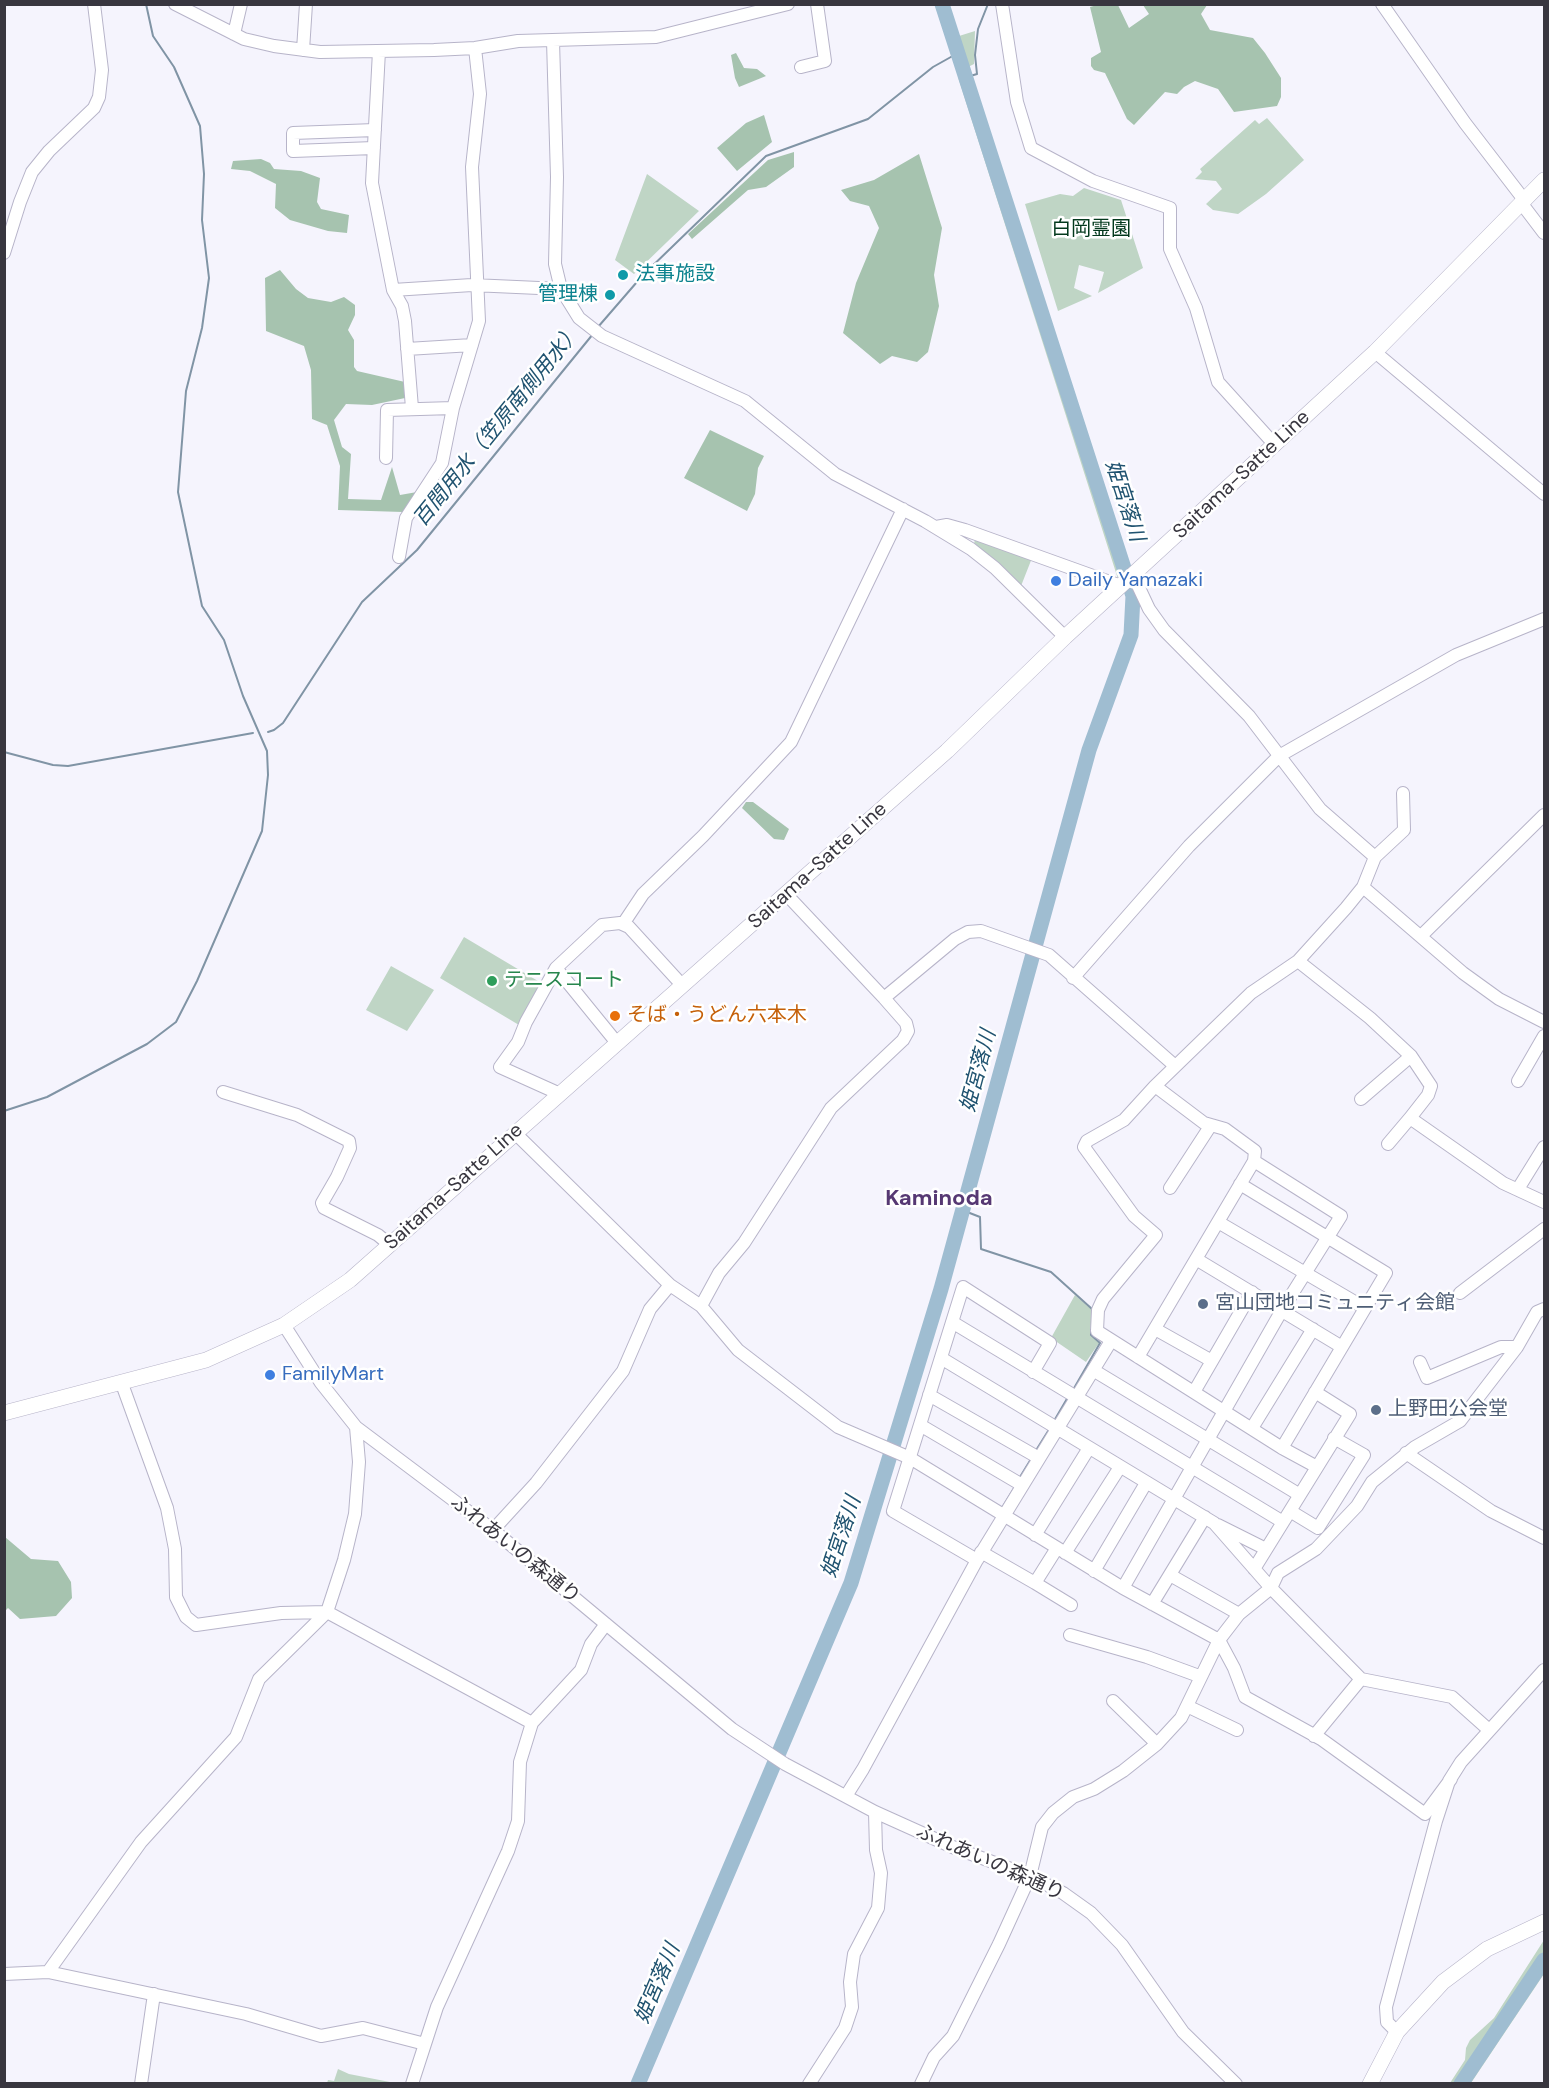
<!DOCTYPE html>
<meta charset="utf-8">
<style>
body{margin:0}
#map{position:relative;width:1549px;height:2088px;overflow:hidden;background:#f5f4fd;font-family:"DM Sans",sans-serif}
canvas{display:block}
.frame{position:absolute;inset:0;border:6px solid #38363f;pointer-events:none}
</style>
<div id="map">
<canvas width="1549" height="2088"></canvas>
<div class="frame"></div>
</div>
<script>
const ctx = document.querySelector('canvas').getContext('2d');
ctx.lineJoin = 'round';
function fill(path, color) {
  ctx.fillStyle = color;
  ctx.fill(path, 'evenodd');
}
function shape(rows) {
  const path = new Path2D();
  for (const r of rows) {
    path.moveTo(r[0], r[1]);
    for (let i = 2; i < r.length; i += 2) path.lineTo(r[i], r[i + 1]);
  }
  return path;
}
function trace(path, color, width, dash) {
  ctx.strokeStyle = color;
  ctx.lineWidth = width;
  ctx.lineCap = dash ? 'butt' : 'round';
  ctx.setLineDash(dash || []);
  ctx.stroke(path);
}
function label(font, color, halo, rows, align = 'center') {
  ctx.font = font + ' "DM Sans","Noto Sans JP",sans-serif';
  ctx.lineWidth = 5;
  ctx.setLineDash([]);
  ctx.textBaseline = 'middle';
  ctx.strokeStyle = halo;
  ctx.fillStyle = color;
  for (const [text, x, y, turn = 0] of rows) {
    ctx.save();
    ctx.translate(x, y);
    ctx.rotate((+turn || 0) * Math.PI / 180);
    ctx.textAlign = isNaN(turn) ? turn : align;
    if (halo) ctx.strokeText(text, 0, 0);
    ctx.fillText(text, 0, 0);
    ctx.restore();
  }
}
fill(shape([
 [935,5,939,5,956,59,956,69],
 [944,5,949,5,959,36,975,31,974,64,968,67,961,57],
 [958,77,965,83,1122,575,1118,579],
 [1267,118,1304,160,1266,194,1238,214,1213,210,1206,204,1222,189,1216,181,1195,179,1202,172,1200,169,1255,120,1259,124],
 [647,174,699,211,634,274,615,260],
 [1084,188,1121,200,1143,268,1098,293,1104,272,1079,265,1074,288,1092,296,1058,311,1025,204,1060,194,1073,196],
 [975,539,1032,558,1021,586,998,562,974,544],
 [464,937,543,984,519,1025,440,978],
 [391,966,434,990,407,1031,366,1010],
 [1075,1295,1092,1310,1090,1335,1099,1343,1086,1362,1051,1338],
 [1544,1940,1544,1952,1528,1978,1454,2083,1450,2083,1465,2060,1466,2048,1470,2040,1494,2018],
 [1544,1968,1544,1974,1471,2083,1465,2083],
 [338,2069,349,2074,395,2083,327,2083,328,2080,334,2081]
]), '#bfd5c5');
fill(shape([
 [1101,4,1118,5,1129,28,1149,14,1143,5,1207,5,1201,14,1210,30,1253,38,1265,53,1281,78,1281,97,1277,106,1234,112,1218,89,1195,81,1184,87,1177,94,1165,92,1134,125,1127,119,1105,73,1094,70,1091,66,1091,58,1101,52,1090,7],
 [736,53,744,68,757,69,766,76,739,87,735,78,731,55],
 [764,115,772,142,737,171,717,148,746,123],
 [794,152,794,167,766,187,748,190,692,239,688,234,768,160],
 [919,154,942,228,934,275,939,306,928,352,917,362,892,356,880,364,843,333,856,283,879,228,869,206,850,201,841,190,874,180],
 [261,159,270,163,274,169,301,171,320,178,317,202,321,209,349,215,347,233,328,231,290,220,275,208,276,184,250,171,231,169,233,161],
 [280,270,296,289,308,298,331,302,344,297,355,305,355,315,348,330,354,340,354,367,357,371,405,382,405,398,372,405,346,404,334,420,342,447,351,454,348,499,381,500,392,467,400,495,417,492,403,512,338,510,340,466,327,425,312,419,311,370,304,346,266,331,265,278],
 [710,430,764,456,758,468,755,494,747,511,684,478],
 [746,802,753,802,789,829,784,840,774,839,742,808],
 [5,1537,31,1559,58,1561,71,1582,72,1598,56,1616,20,1619,8,1608,5,1611]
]), '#a6c3af');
trace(shape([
 [967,77,977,74,975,55,978,29,988,4],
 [598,327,643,275,766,156,868,119,933,67,958,53],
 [268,732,274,730,283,723,362,602,417,550,593,334],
 [4,752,53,765,68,766,253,733],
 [4,1111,47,1097,147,1044,176,1022,197,981,262,831,268,775,267,751,243,696,224,640,202,606,178,492,186,391,202,328,209,278,202,220,204,174,200,126,174,67,153,36,146,4],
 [962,1210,980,1217,981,1249,1051,1272,1092,1309],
 [1073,1390,1100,1343,1091,1335,1091,1330],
 [1054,1421,1068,1397],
 [1035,1452,1050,1428],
 [1020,1477,1031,1459],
 [1002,1508,1016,1485]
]), '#8094a5', 2);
trace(shape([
 [638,2084,851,1583,941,1289,1089,750,1131,635,1133,596,942,4],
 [1461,2084,1544,1960]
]), '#9fbdd1', 15);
const minor = shape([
 [175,4,244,39,274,46,320,52,434,50,475,48,518,41,656,37,788,4],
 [1002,4,1017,102,1031,148,1093,181,1170,208,1170,249,1196,308,1218,382,1275,445],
 [1382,4,1465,123,1525,201],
 [234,34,241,4],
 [553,41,557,177,555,264,561,289,579,318,602,336,745,401,835,474,925,521,971,549,995,568,1065,637],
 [303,50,306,4],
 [379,51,372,183,393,290,472,285,561,289],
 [801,67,825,61,817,4],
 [374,148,293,151,293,133,375,130],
 [1522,204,1544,233],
 [4,253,20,202,32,172,49,151,94,108,99,97,102,70,94,4],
 [393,290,402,306,405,321,412,408],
 [407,349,472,345],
 [1375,352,1544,494],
 [386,458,387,410,453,408],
 [936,527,947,525,965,530,1121,586],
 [399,557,406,518,442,463,453,408,479,321,472,167,480,94,475,48],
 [1133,575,1149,609,1164,630,1249,716,1320,809,1375,857],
 [1363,887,1463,973,1499,999,1544,1022],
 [623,924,643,894,703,836,791,742,903,509],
 [1421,936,1544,815],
 [1298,961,1370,1018,1411,1056,1431,1086,1428,1095,1410,1118,1503,1183,1544,1202],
 [556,968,617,1043],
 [1073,978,1189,846,1279,756,1456,655,1544,619],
 [884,998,955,939,968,932,981,931,1049,955,1174,1065],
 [1518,1081,1544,1036],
 [1155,1086,1124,1120,1087,1141,1084,1147,1134,1216,1156,1235,1103,1299,1098,1310,1097,1331,1282,1448,1317,1467],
 [223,1092,297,1115,349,1141,350,1148,337,1177,322,1203,324,1208,378,1235,390,1245],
 [560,1094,500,1067,518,1042,526,1022,556,968,602,925,620,923,629,927,682,985],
 [1361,1099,1411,1056],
 [515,1133,670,1285,701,1306,738,1350,838,1427,910,1458,1123,1588,1219,1640,1234,1668,1245,1697,1321,1739,1425,1814,1451,1779],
 [1388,1144,1410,1118],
 [1240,1184,1386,1273,1282,1448],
 [1170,1188,1211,1125],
 [1518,1189,1544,1147],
 [1218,1222,1365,1308],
 [1196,1259,1342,1347],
 [1460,1293,1544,1229],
 [701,1306,719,1273,744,1243,831,1108,903,1040,908,1031,906,1023,884,998,786,894],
 [952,1322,1283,1522],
 [284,1325,321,1383,356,1427,493,1530,732,1729,785,1764,875,1812,955,1848,1030,1876,1063,1893,1091,1913,1122,1945,1183,2032,1236,2084],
 [1155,1329,1212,1361],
 [1138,1357,1254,1161,1255,1151,1225,1129,1204,1123,1155,1086,1251,993,1298,961,1346,908,1363,887,1375,857,1404,830,1403,793],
 [941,1358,1214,1523,1271,1588,1361,1679,1452,1697,1489,1730],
 [1420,1362,1427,1378,1501,1347,1517,1347],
 [1093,1370,1300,1495],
 [122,1384,167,1508,175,1549,176,1597,186,1617,196,1625,281,1613,327,1612,532,1723],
 [1194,1392,1252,1292],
 [929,1395,1039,1458],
 [920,1425,1022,1485],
 [1252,1428,1313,1329],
 [1406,1453,1491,1511,1544,1538],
 [1290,1511,1318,1528,1364,1455,1334,1438],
 [1218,1525,1266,1549],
 [493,1530,536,1483,623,1371,650,1309,670,1285],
 [1035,1535,1089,1448],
 [981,1552,1035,1583,1057,1548],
 [1065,1553,1120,1467],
 [977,1560,893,1511,963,1287,1050,1343,1033,1372],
 [1254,1569,1350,1414,1315,1392],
 [1094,1571,1146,1483],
 [1170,1575,1239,1614],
 [1035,1583,1071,1605],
 [1123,1588,1282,1310,1341,1216,1254,1161],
 [1152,1604,1205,1517],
 [1070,1635,1147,1657,1199,1676],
 [1113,1701,1157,1744],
 [1187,1706,1237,1730],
 [1314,1736,1361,1679],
 [846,1796,863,1769,977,1560,1111,1341],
 [48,1972,141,1842,236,1737,259,1679,327,1612,344,1560,355,1514,359,1462,356,1427],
 [4,1974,48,1972,246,2014,321,2036,363,2028,425,2044],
 [1397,2032,1387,2022,1386,2007,1436,1821,1449,1781,1461,1762,1544,1670],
 [141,2084,154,1994],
 [412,2084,437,2007,508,1851,518,1821,520,1762,532,1723,581,1670,591,1644,606,1624],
 [809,2084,845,2028,852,2007,850,1982,854,1954,878,1908,881,1873,876,1850,875,1812],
 [921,2084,934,2057,953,2036,999,1944,1030,1876,1042,1827,1053,1813,1073,1797,1094,1789,1123,1771,1157,1744,1181,1718,1219,1640,1239,1614,1271,1588,1278,1573,1316,1549,1357,1506,1372,1482,1415,1447,1460,1421,1517,1347,1537,1312,1544,1309]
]);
const major = shape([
 [4,1413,206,1360,284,1325,350,1280,947,751,1065,637,1375,352,1544,180],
 [1370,2084,1397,2032,1443,1982,1487,1949,1544,1922]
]);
trace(minor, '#b7b4c9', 14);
trace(major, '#b7b4c9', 16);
trace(minor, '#fff', 12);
trace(major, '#fff', 15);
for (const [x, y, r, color] of [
 [623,275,6,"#0f9aa8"],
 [610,295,6,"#0f9aa8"],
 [1056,581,6,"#3f7fe0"],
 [492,981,6,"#2e9e5b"],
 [615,1016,6,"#e8710a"],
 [1203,1304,6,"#5c6f8a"],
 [270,1375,6,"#3f7fe0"],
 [1376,1410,6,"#5c6f8a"]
]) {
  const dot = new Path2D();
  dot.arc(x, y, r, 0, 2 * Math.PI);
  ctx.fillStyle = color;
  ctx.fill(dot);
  trace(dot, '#fff', 2);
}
label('20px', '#03391d', '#fff', [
 ["白岡霊園",1091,230]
]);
label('20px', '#0d838f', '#fff', [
 ["法事施設",635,275],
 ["管理棟",598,295,"right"]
], 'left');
label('20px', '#38363f', '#fff', [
 ["Saitama-Satte Line",1242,475,-43],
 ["Saitama-Satte Line",818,866,-42],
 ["Saitama-Satte Line",454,1187,-42],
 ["ふれあいの森通り",515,1550,39],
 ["ふれあいの森通り",990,1863,24]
]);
label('20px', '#366cbe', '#fff', [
 ["Daily Yamazaki",1068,581],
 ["FamilyMart",282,1375]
], 'left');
label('20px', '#27864d', '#fff', [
 ["テニスコート",504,981]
], 'left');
label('20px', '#c56008', '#fff', [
 ["そば・うどん六本木",627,1016]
], 'left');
label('20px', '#4e5e75', '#fff', [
 ["宮山団地コミュニティ会館",1215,1304],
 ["上野田公会堂",1388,1410]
], 'left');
label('italic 21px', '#205370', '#fff', [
 ["百間用水（笠原南側用水）",498,426,-51],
 ["姫宮落川",1124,501,72],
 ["姫宮落川",979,1071,-75],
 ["姫宮落川",842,1537,-72],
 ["姫宮落川",658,1984,-67]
]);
label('bold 22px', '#563873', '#fff', [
 ["Kaminoda",939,1199]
]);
</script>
